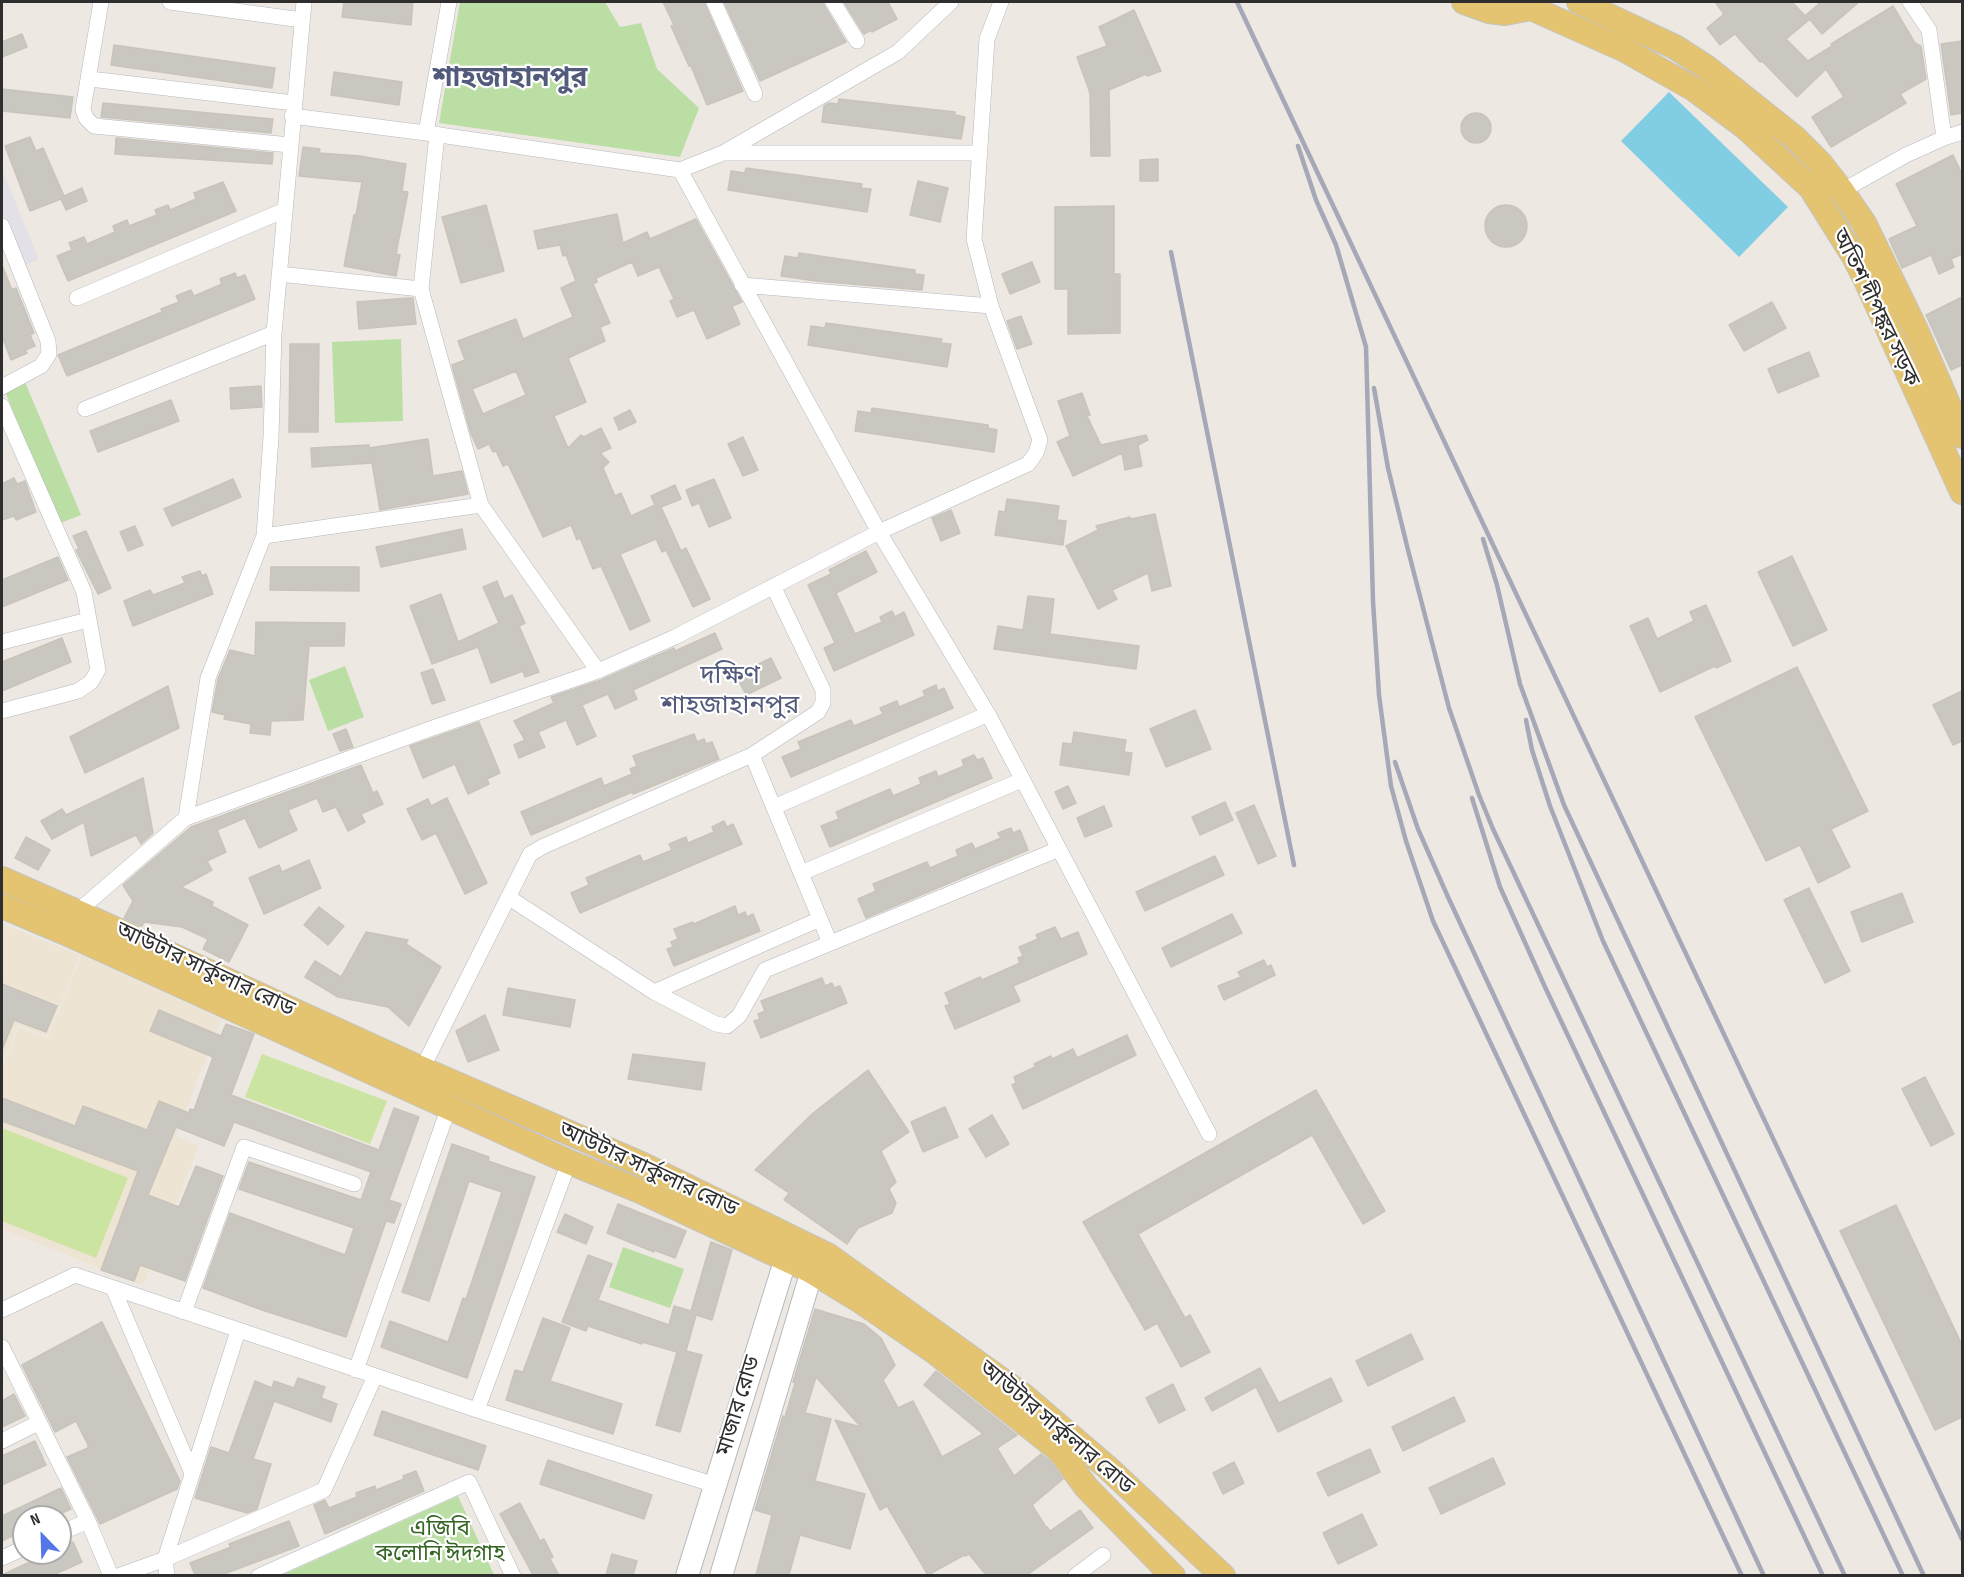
<!DOCTYPE html>
<meta charset="utf-8">
<style>
body{margin:0}
#map{position:relative;width:1964px;height:1577px;overflow:hidden;background:#ede8e2;font-family:"Sofia Sans Condensed",sans-serif}
canvas{display:block}
.frame{position:absolute;inset:0;border:3px solid #2e2e2e;pointer-events:none}
.north{position:absolute;left:12px;top:1505px;width:60px;height:60px;box-sizing:border-box;background:#fff;border:2px solid #ababab;border-radius:50%;rotate:337deg;font-size:16px;font-weight:700;line-height:24px;text-align:center;color:#2e2e2e}
.north::after{content:'';display:block;margin:auto;width:21px;height:27px;background:#5477e8;clip-path:polygon(50% 0,100% 100%,50% 72%,0 100%)}
</style>
<div id="map">
<canvas width="1964" height="1577"></canvas>
<div class="frame"></div>
<div class="north">N</div>
</div>
<script>
const ctx = document.querySelector('canvas').getContext('2d');
ctx.lineJoin = 'round';
function fill(path, color) {
  ctx.fillStyle = color;
  ctx.fill(path, 'evenodd');
}
function shape(rows) {
  const path = new Path2D();
  for (const r of rows) {
    if (r.length === 3) {
      path.moveTo(r[0] + r[2], r[1]);
      path.arc(r[0], r[1], r[2], 0, 2 * Math.PI);
      continue;
    }
    path.moveTo(r[0], r[1]);
    for (let i = 2; i < r.length; i += 2) path.lineTo(r[i], r[i + 1]);
  }
  return path;
}
function trace(path, color, width, dash) {
  ctx.strokeStyle = color;
  ctx.lineWidth = width;
  ctx.lineCap = dash ? 'butt' : 'round';
  ctx.setLineDash(dash || []);
  ctx.stroke(path);
}
function label(font, color, halo, rows, align = 'center') {
  ctx.font = font + ' "Sofia Sans Condensed","Noto Sans Bengali",sans-serif';
  ctx.lineWidth = 4.5;
  ctx.setLineDash([]);
  ctx.textBaseline = 'middle';
  ctx.strokeStyle = halo;
  ctx.fillStyle = color;
  for (const [text, x, y, turn = 0] of rows) {
    ctx.save();
    ctx.translate(x, y);
    ctx.rotate((+turn || 0) * Math.PI / 180);
    ctx.textAlign = isNaN(turn) ? turn : align;
    if (halo) ctx.strokeText(text, 0, 0);
    ctx.fillText(text, 0, 0);
    ctx.restore();
  }
}
fill(shape([
 [2,170,39,259,23,266,2,214]
]), '#e3e1e7');
fill(shape([
 [2,924,80,955,47,1036,18,1025,2,1064],
 [82,955,221,1019,176,1136,199,1146,143,1285,2,1229,2,1069,19,1027,48,1038]
]), '#ede4d4');
fill(shape([
 [460,2,605,2,620,27,641,23,657,69,699,108,680,157,439,123],
 [401,339,403,421,335,423,332,342],
 [25,382,81,515,58,524,5,391],
 [345,666,364,717,328,731,309,680],
 [623,1247,684,1269,670,1308,609,1287],
 [458,1496,494,1575,282,1575]
]), '#bbdea5');
fill(shape([
 [262,1054,387,1101,370,1144,245,1097],
 [2,1128,128,1178,96,1258,2,1221]
]), '#cbe4a2');
fill(shape([
 [1669,92,1788,207,1739,257,1621,141]
]), '#81cee4');
const building = shape([
 [344,2,413,2,411,25,342,17,344,2],
 [663,2,704,2,743,91,707,105,691,66,689,66,671,26,674,25,663,2],
 [724,2,823,2,825,7,846,42,760,81,724,2],
 [844,2,888,2,897,19,872,32,871,30,864,34,844,2],
 [1715,2,1792,2,1809,20,1786,39,1808,61,1832,46,1831,44,1893,6,1915,43,1921,46,1926,79,1900,94,1906,103,1831,147,1812,117,1844,97,1826,69,1797,97,1762,61,1760,62,1735,34,1720,45,1707,28,1724,14,1715,2],
 [1821,2,1859,2,1822,34,1806,15,1821,2],
 [1134,10,1161,71,1147,76,1146,74,1109,90,1110,156,1091,156,1090,93,1077,57,1107,46,1099,27,1134,10],
 [22,34,27,47,2,57,2,42,22,34],
 [1962,41,1962,113,1951,115,1941,44,1962,41],
 [114,45,275,68,272,88,111,65,114,45],
 [334,72,402,82,399,105,331,95,334,72],
 [2,89,73,97,70,118,2,111,2,89],
 [839,99,955,112,955,115,965,117,961,139,822,122,824,106,829,103,838,104,839,99],
 [103,103,273,119,271,133,101,117,103,103],
 [1476,128,15],
 [30,137,36,151,43,148,64,196,82,188,87,201,66,210,61,199,30,211,5,146,30,137],
 [116,138,273,153,272,164,115,154,116,138],
 [303,147,320,149,319,153,360,156,406,164,402,191,408,192,396,254,400,255,396,276,344,266,354,215,356,215,362,182,299,176,303,147],
 [1953,155,1962,174,1962,254,1951,259,1954,267,1939,274,1931,255,1902,268,1889,239,1917,226,1896,184,1953,155],
 [1158,159,1158,181,1140,181,1140,160,1158,159],
 [746,168,862,184,861,188,871,189,867,212,728,190,731,171,745,173,746,168],
 [918,181,948,188,940,222,910,215,918,181],
 [223,182,236,211,68,281,57,256,72,250,69,243,84,237,87,244,115,232,113,226,127,220,129,226,157,215,155,210,168,205,170,210,196,199,194,193,223,182],
 [1506,226,21],
 [486,205,504,271,461,283,442,217,486,205],
 [1114,206,1114,274,1120,274,1120,333,1068,334,1068,289,1055,289,1055,207,1114,206],
 [617,214,623,243,647,232,650,239,696,219,742,302,732,306,740,324,707,339,694,310,677,317,670,301,674,299,659,267,638,276,632,262,596,278,597,282,593,284,610,323,600,327,605,341,568,358,586,402,554,416,568,448,581,435,584,437,601,428,611,448,600,453,609,462,603,468,615,496,621,493,631,516,655,505,651,496,675,485,681,499,661,507,681,551,686,548,710,599,693,607,666,550,662,552,656,539,620,554,650,621,630,630,601,566,593,569,580,538,577,540,571,525,543,537,508,464,503,466,496,451,493,452,489,444,478,449,471,434,452,365,465,360,458,341,516,319,523,339,573,317,561,288,576,281,566,255,563,256,560,245,538,249,534,231,617,214],
 [516,371,526,395,483,414,472,389,516,371],
 [799,253,915,270,915,274,924,275,922,290,816,281,781,276,785,256,798,258,799,253],
 [1032,262,1040,282,1010,294,1002,274,1032,262],
 [2,265,12,290,16,288,34,333,30,335,35,346,25,350,27,353,11,360,2,336,2,265],
 [235,273,237,278,245,275,255,299,67,376,58,355,162,312,161,309,179,302,176,296,191,290,194,296,222,284,220,279,235,273],
 [1962,297,1962,365,1951,370,1926,315,1962,297],
 [409,298,413,298,416,324,359,329,357,302,409,298],
 [1772,302,1786,328,1744,351,1729,325,1772,302],
 [1021,316,1032,344,1017,349,1007,321,1021,316],
 [826,323,942,339,941,343,951,344,947,367,808,345,811,326,825,328,826,323],
 [290,344,319,344,318,432,289,432,290,344],
 [1809,352,1819,376,1778,393,1768,369,1809,352],
 [261,386,262,407,231,409,230,388,261,386],
 [1082,393,1090,415,1087,416,1101,445,1146,435,1148,440,1138,445,1142,466,1125,470,1122,453,1073,476,1057,442,1070,436,1058,401,1082,393],
 [171,400,179,421,98,452,90,431,171,400],
 [872,408,988,425,988,428,997,430,994,452,855,431,858,411,871,413,872,408],
 [630,410,636,422,619,430,614,418,630,410],
 [743,437,758,470,743,476,728,444,743,437],
 [428,439,433,476,462,471,468,494,380,510,372,463,312,467,311,448,369,445,369,448,428,439],
 [14,478,17,484,25,481,36,512,16,520,14,516,2,520,2,484,14,478],
 [233,479,241,497,172,526,164,509,233,479],
 [714,479,731,518,709,527,699,503,692,506,686,490,714,479],
 [1007,499,1059,506,1057,520,1066,521,1063,545,995,535,999,511,1005,512,1007,499],
 [951,510,960,533,941,541,932,518,951,510],
 [1155,514,1171,586,1152,591,1148,573,1112,590,1117,599,1098,609,1066,546,1098,530,1096,526,1130,517,1131,519,1155,514],
 [135,526,143,545,128,551,120,532,135,526],
 [462,529,466,549,381,567,376,547,462,529],
 [86,531,111,588,98,594,76,550,79,549,73,536,86,531],
 [866,551,877,572,836,593,855,634,882,622,880,617,892,611,895,617,904,612,914,635,834,671,824,648,835,643,808,585,831,574,829,570,866,551],
 [1792,556,1827,630,1793,646,1758,572,1792,556],
 [58,557,68,580,2,607,2,580,58,557],
 [271,567,359,567,359,591,270,590,271,567],
 [200,571,202,576,206,574,213,594,133,626,124,601,150,590,153,595,185,583,182,577,200,571],
 [497,581,504,599,512,595,525,623,519,626,539,672,525,677,523,671,491,683,478,647,432,664,410,606,441,594,458,642,499,623,483,587,497,581],
 [1028,596,1054,599,1050,634,1139,646,1136,669,994,649,998,626,1023,630,1028,596],
 [1706,605,1731,661,1716,668,1715,666,1660,692,1630,626,1648,618,1657,639,1694,621,1690,612,1706,605],
 [256,622,345,623,344,646,309,646,303,720,271,721,270,735,250,733,251,724,224,719,225,715,212,712,218,679,230,650,255,656,256,622],
 [715,633,722,649,633,690,637,699,615,709,608,694,582,705,596,736,577,745,566,720,538,732,545,747,519,758,514,745,525,740,514,721,554,703,551,697,601,680,674,648,675,651,715,633],
 [62,638,71,662,2,691,2,662,62,638],
 [771,658,781,678,746,695,736,675,771,658],
 [1797,667,1868,811,1831,829,1850,867,1818,883,1800,845,1766,861,1695,717,1797,667],
 [433,669,445,700,432,704,421,673,433,669],
 [936,685,938,691,944,688,953,708,791,777,782,757,801,749,798,742,851,720,854,726,883,714,880,708,897,701,899,707,925,696,923,691,936,685],
 [168,686,179,728,85,773,70,737,168,686],
 [1962,691,1962,741,1953,745,1933,705,1962,691],
 [1195,710,1211,749,1166,767,1150,729,1195,710],
 [479,722,500,773,487,779,489,784,468,794,455,764,423,778,410,746,479,722],
 [346,729,353,747,340,751,333,734,346,729],
 [1074,732,1126,740,1124,752,1132,753,1129,775,1060,765,1063,743,1072,744,1074,732],
 [694,734,697,742,704,739,706,744,712,742,719,759,633,794,632,792,531,835,521,812,601,778,604,786,632,774,630,769,637,766,633,756,694,734],
 [974,755,977,760,983,758,992,778,830,847,821,826,839,819,836,812,890,789,893,796,921,784,919,778,936,771,938,777,964,766,962,760,974,755],
 [361,765,373,793,377,791,383,804,361,814,365,822,348,831,336,807,323,812,317,798,288,810,297,830,259,848,245,818,217,830,226,852,207,861,212,870,181,887,213,902,212,906,248,925,229,962,203,949,208,939,182,927,144,922,142,926,124,918,133,901,123,885,191,827,361,765],
 [143,778,153,833,141,844,136,835,91,856,84,822,52,839,41,821,62,809,66,815,143,778],
 [1068,786,1076,803,1063,809,1055,792,1068,786],
 [447,798,487,883,465,894,436,833,422,840,407,809,428,799,431,806,447,798],
 [1225,802,1233,820,1200,835,1192,817,1225,802],
 [1254,805,1276,856,1258,864,1236,813,1254,805],
 [1104,806,1112,826,1085,837,1077,818,1104,806],
 [724,821,727,827,733,824,742,844,580,913,571,893,589,885,586,878,640,855,643,862,672,850,669,844,686,837,688,843,714,832,712,827,724,821],
 [1011,828,1013,833,1020,830,1028,850,866,918,858,899,876,891,873,884,927,862,930,868,958,856,956,850,972,843,975,849,1001,838,998,833,1011,828],
 [26,837,50,850,38,870,15,858,26,837],
 [1215,856,1224,875,1145,911,1136,892,1215,856],
 [309,860,321,888,264,914,249,878,279,865,282,872,309,860],
 [1809,888,1850,971,1825,983,1784,900,1809,888],
 [1902,893,1913,922,1862,942,1851,912,1902,893],
 [735,906,738,915,745,912,747,917,753,914,760,931,674,966,667,949,673,947,671,942,678,939,674,929,693,922,694,924,735,906],
 [319,907,344,926,328,945,304,925,319,907],
 [1232,914,1242,933,1171,967,1162,948,1232,914],
 [1055,927,1061,939,1078,932,1087,954,1013,986,1020,1001,955,1029,945,1006,950,1004,945,993,980,977,982,980,1020,963,1018,958,1023,956,1019,947,1038,939,1036,935,1055,927],
 [366,932,408,940,406,944,441,967,409,1026,388,1007,338,997,305,977,315,961,341,977,366,932],
 [1264,960,1267,967,1271,965,1275,975,1224,1000,1218,986,1241,977,1238,972,1264,960],
 [822,978,825,986,832,983,834,988,840,986,847,1003,761,1038,754,1021,760,1019,758,1014,765,1011,761,1001,822,978],
 [2,984,57,1006,46,1032,14,1020,2,1050,2,984],
 [508,988,575,1000,570,1027,503,1015,508,988],
 [159,1010,221,1036,226,1024,254,1034,231,1095,379,1150,394,1108,419,1117,389,1200,401,1204,394,1223,386,1221,346,1337,262,1310,203,1288,230,1213,345,1255,354,1228,239,1189,249,1162,361,1200,371,1172,234,1122,224,1146,176,1127,148,1195,179,1207,196,1166,223,1176,185,1281,140,1265,134,1281,101,1270,138,1171,2,1121,2,1098,75,1126,83,1106,147,1130,159,1101,189,1113,190,1109,194,1110,213,1057,150,1031,159,1010],
 [485,1015,499,1050,468,1062,456,1031,485,1015],
 [1127,1035,1136,1055,1023,1109,1012,1085,1016,1083,1014,1077,1035,1067,1034,1064,1051,1056,1052,1059,1073,1049,1077,1058,1127,1035],
 [633,1054,705,1063,701,1090,628,1079,633,1054],
 [868,1070,909,1132,881,1151,896,1182,889,1189,896,1203,892,1213,858,1228,847,1244,784,1200,789,1193,755,1170,812,1114,868,1070],
 [1925,1077,1954,1134,1931,1146,1902,1089,1925,1077],
 [1316,1090,1385,1211,1363,1224,1312,1135,1138,1234,1185,1318,1190,1315,1210,1352,1181,1367,1157,1323,1145,1330,1083,1222,1316,1090],
 [945,1107,958,1137,923,1152,911,1122,945,1107],
 [992,1115,1009,1144,986,1157,969,1129,992,1115],
 [452,1144,489,1157,488,1161,535,1177,467,1378,381,1347,390,1321,448,1342,463,1298,466,1299,502,1192,469,1181,429,1301,402,1292,452,1144],
 [618,1204,686,1231,675,1258,654,1250,654,1252,607,1233,618,1204],
 [1896,1205,1962,1345,1962,1417,1935,1430,1840,1231,1896,1205],
 [565,1214,593,1227,586,1244,557,1232,565,1214],
 [711,1242,732,1250,712,1320,696,1315,686,1351,702,1355,680,1432,656,1425,677,1352,642,1342,642,1344,588,1326,586,1331,562,1322,588,1255,612,1264,598,1300,669,1325,674,1306,691,1311,711,1242],
 [815,1309,864,1324,881,1338,895,1365,883,1380,898,1408,913,1401,942,1457,983,1434,924,1385,936,1371,1017,1435,997,1448,1014,1476,1041,1454,1049,1460,1063,1479,1032,1505,1046,1527,1047,1527,1050,1531,1080,1510,1093,1528,1027,1575,986,1575,969,1554,965,1556,964,1555,928,1575,887,1506,880,1510,835,1420,861,1427,816,1377,805,1413,831,1419,815,1481,865,1494,850,1549,800,1535,789,1575,756,1575,772,1515,755,1510,783,1416,785,1417,795,1383,793,1382,815,1309],
 [543,1318,570,1328,550,1381,622,1404,613,1434,506,1400,515,1370,523,1372,543,1318],
 [102,1322,180,1481,177,1489,100,1524,67,1457,88,1448,88,1445,76,1421,55,1432,22,1365,102,1322],
 [1411,1334,1423,1359,1368,1386,1356,1361,1411,1334],
 [1260,1368,1279,1403,1331,1378,1342,1401,1278,1432,1256,1387,1212,1411,1205,1398,1260,1368],
 [298,1378,325,1387,321,1398,337,1404,331,1422,274,1401,253,1459,271,1464,257,1509,247,1513,195,1498,211,1447,229,1453,255,1381,272,1388,274,1381,294,1388,298,1378],
 [1173,1384,1185,1410,1159,1423,1146,1398,1173,1384],
 [14,1394,25,1416,2,1427,2,1401,14,1394],
 [1454,1397,1465,1421,1403,1451,1392,1427,1454,1397],
 [382,1411,486,1446,478,1470,374,1435,382,1411],
 [35,1441,46,1465,2,1485,2,1456,35,1441],
 [1370,1449,1380,1472,1328,1496,1317,1473,1370,1449],
 [1493,1458,1505,1484,1441,1514,1429,1488,1493,1458],
 [548,1460,652,1495,644,1519,540,1484,548,1460],
 [1234,1462,1244,1483,1223,1494,1213,1473,1234,1462],
 [416,1471,424,1491,325,1534,314,1505,325,1500,329,1508,357,1497,356,1493,375,1486,376,1490,404,1479,403,1476,416,1471],
 [61,1488,71,1509,53,1517,24,1517,24,1530,2,1541,2,1516,61,1488],
 [520,1503,540,1541,544,1539,553,1557,550,1559,559,1575,533,1575,500,1514,520,1503],
 [1362,1514,1377,1545,1338,1564,1323,1533,1362,1514],
 [289,1521,299,1546,221,1575,195,1575,190,1563,231,1547,229,1544,289,1521],
 [73,1542,82,1562,53,1575,2,1575,49,1553,60,1553,60,1548,73,1542],
 [612,1554,637,1561,633,1575,606,1575,612,1554]
]);
fill(building, '#cac6c0');
trace(building, '#c9c4bb', 1.5);
const minor = shape([
 [101,2,83,109,86,118,94,126,290,145],
 [170,2,302,20],
 [714,2,755,94],
 [833,2,857,41],
 [1910,2,1929,30,1944,138],
 [90,79,294,103],
 [292,116,426,133,680,170,879,532,988,714,1209,1134],
 [426,133,449,2],
 [726,153,980,153],
 [680,170,723,153,898,52,951,2],
 [1842,191,1906,155,1944,138,1962,132],
 [2,226,48,341,49,354,41,366,2,387],
 [279,274,421,289,437,134],
 [742,285,991,306],
 [421,289,481,505,598,671],
 [77,298,285,210],
 [2,406,84,592,98,670,91,682,78,691,2,711],
 [85,409,274,333],
 [264,536,481,505],
 [2,642,88,620],
 [752,755,818,712,823,703,823,690,773,586],
 [774,807,988,714],
 [186,818,427,730,598,671,675,637,879,532,1028,464,1036,453,1040,440,991,306,974,239,987,39,1001,2],
 [801,873,1022,780],
 [508,897,654,992,716,1024,727,1026,739,1016,765,970,1059,849],
 [75,918,77,912,186,818,208,678,264,536,271,437,274,333,304,2],
 [654,992,820,919],
 [422,1069,530,854,544,846,752,755,830,943],
 [113,1288,192,1473],
 [2,1310,75,1275,477,1410,715,1485],
 [184,1312,244,1147,354,1184],
 [2,1347,88,1521,111,1576],
 [356,1370,449,1107],
 [477,1410,569,1162],
 [2,1441,38,1423],
 [60,1533,88,1521],
 [2,1558,24,1548],
 [165,1559,324,1490,375,1376],
 [165,1559,238,1331],
 [118,1576,165,1559,167,1576],
 [259,1576,469,1482,513,1576],
 [1075,1576,1103,1555]
]);
const secondary = shape([
 [687,1576,791,1242],
 [721,1576,817,1254]
]);
const primary = shape([
 [1464,2,1489,11,1505,13,1531,8],
 [1512,2,1531,8,1625,50,1694,89,1745,127,1811,188,1853,255,1864,276,1962,492],
 [1579,2,1675,47,1706,67,1795,138,1820,163,1842,191,1864,223,1916,330,1962,436],
 [2,879,77,912,422,1069,641,1164,829,1256,1024,1396,1108,1468,1223,1576],
 [2,906,68,934,569,1162,640,1191,811,1271,862,1302,935,1352,1059,1450,1086,1487,1173,1576]
]);
trace(minor, '#b5b8c0', 16);
trace(secondary, '#b5b8c0', 24);
trace(primary, '#c4c4c4', 26);
trace(minor, '#fff', 15);
trace(secondary, '#fff', 22);
trace(primary, '#e4c471', 24);
trace(shape([
 [1237,2,1962,1539],
 [1298,146,1316,200,1336,245,1366,347,1373,601,1379,695,1391,786,1406,841,1433,921,1742,1576],
 [1171,252,1294,865],
 [1374,388,1388,468,1408,550,1449,708,1479,795,1493,829,1845,1576],
 [1483,539,1497,585,1520,684,1564,805,1924,1576],
 [1526,720,1532,750,1550,806,1603,941,1903,1576],
 [1395,762,1418,829,1448,897,1764,1576],
 [1472,798,1500,887,1545,987,1823,1576]
]), '#a5a8b6', 4.5);
label('22px', '#2e2e2e', '#fff', [
 ["অতিশ দীপঙ্কর সড়ক",1875,308,64],
 ["আউটার সার্কুলার রোড",205,970,25],
 ["আউটার সার্কুলার রোড",648,1170,25],
 ["মাজার রোড",739,1406,-73],
 ["আউটার সার্কুলার রোড",1056,1428,40]
]);
label('22px', '#346523', '#fff', [
 ["এজিবি",440,1529],
 ["কলোনি ঈদগাহ",440,1554]
]);
label('26px', '#525b7b', '#fff', [
 ["দক্ষিণ",730,676],
 ["শাহজাহানপুর",730,706]
]);
label('bold 28px', '#525b7b', '#fff', [
 ["শাহজাহানপুর",510,79]
]);
</script>
